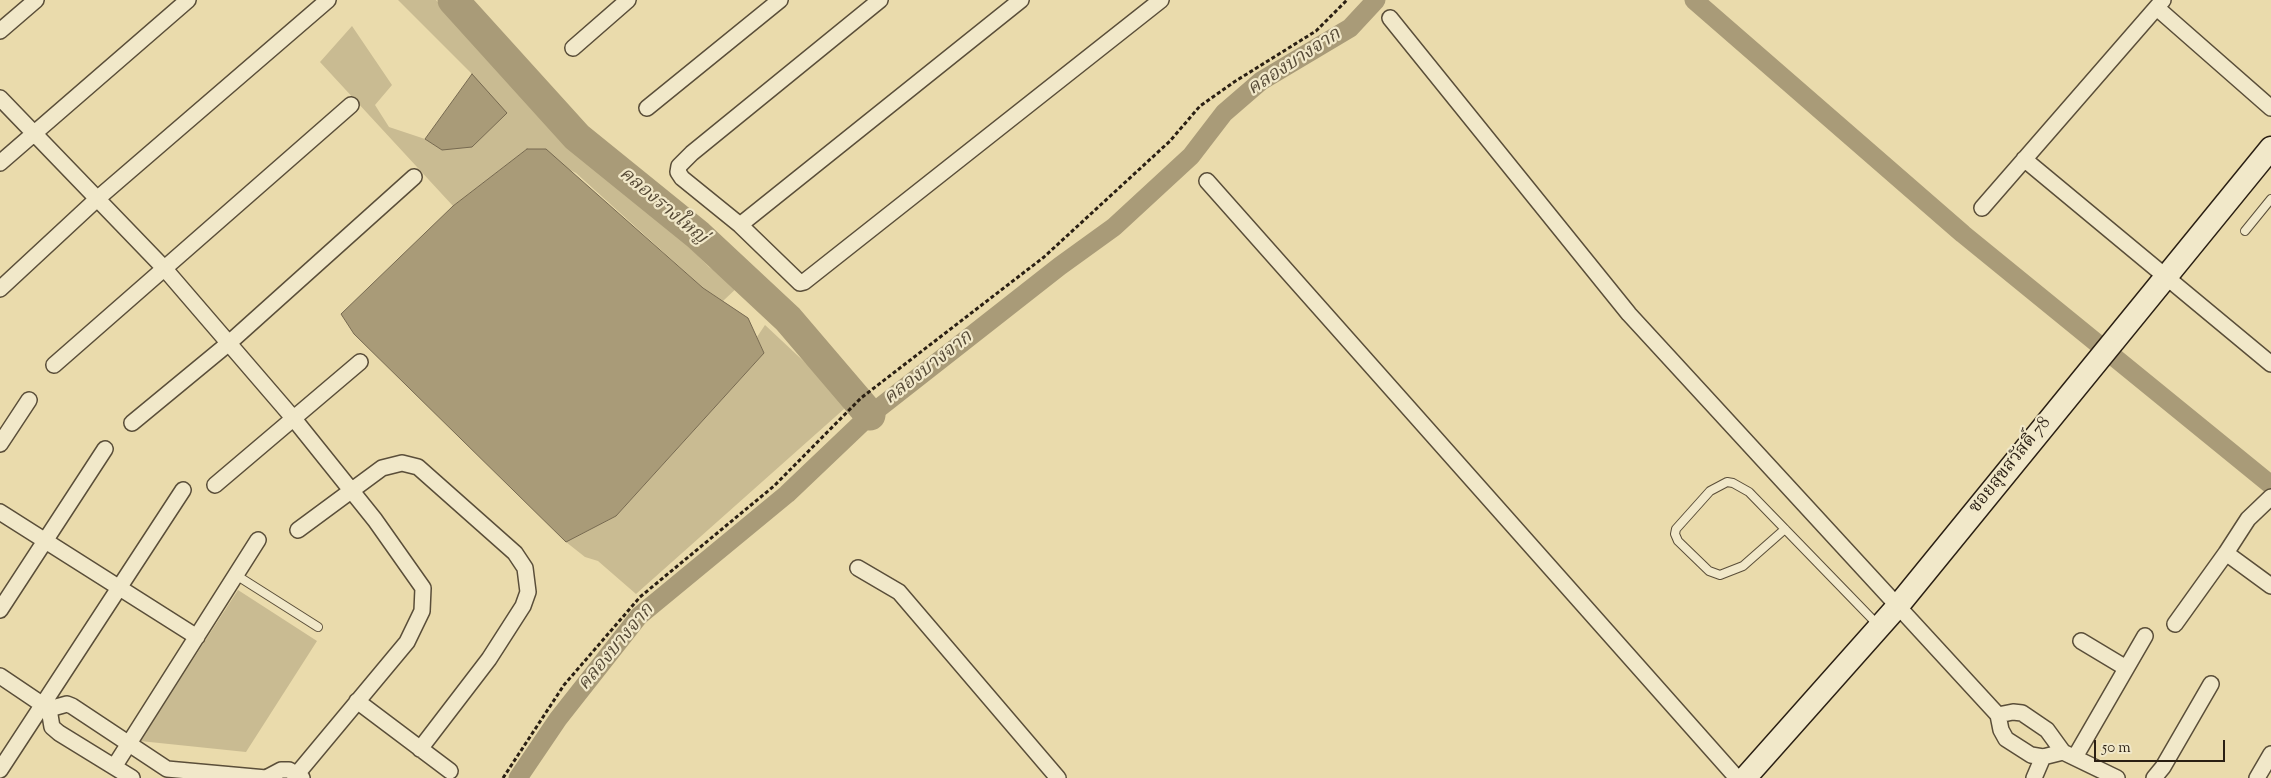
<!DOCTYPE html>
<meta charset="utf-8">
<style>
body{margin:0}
#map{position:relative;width:2271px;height:778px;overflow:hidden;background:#eadbac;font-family:"Sorts Mill Goudy",serif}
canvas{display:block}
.scale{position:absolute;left:2094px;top:740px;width:131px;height:22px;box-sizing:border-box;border:2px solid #2a1f13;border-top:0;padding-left:6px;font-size:15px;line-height:18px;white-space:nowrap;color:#2a1f13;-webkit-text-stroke:4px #f1e8c9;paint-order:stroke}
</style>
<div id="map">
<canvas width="2271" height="778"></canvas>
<div class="scale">50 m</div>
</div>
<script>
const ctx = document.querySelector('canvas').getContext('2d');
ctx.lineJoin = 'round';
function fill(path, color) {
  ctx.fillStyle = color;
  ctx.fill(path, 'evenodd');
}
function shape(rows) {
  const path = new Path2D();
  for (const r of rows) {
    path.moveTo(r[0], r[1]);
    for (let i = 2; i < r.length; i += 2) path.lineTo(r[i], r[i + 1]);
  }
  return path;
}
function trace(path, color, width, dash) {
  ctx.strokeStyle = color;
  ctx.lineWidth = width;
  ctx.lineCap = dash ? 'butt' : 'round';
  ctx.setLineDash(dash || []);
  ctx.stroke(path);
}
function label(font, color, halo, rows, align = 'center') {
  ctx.font = font + ' "Sorts Mill Goudy","Noto Serif Thai",serif';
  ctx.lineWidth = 4.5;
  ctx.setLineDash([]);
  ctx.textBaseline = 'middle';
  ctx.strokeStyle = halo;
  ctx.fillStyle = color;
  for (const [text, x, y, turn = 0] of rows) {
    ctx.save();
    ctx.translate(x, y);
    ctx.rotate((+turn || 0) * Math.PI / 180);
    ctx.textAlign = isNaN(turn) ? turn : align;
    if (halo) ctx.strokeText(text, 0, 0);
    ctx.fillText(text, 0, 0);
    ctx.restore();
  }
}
fill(shape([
 [398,0,436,0,492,63,596,164,652,208,709,267,740,285,723,301,703,288,576,173,527,149,453,206,320,62,352,26,392,85,375,105,389,127,425,139,442,150,472,74],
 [765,325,843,398,844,409,636,594,598,561,585,557,566,542,616,516,764,353,757,337],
 [238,590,317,641,246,752,140,741]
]), '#c9bb92');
const water = shape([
 [472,74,507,113,472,147,442,150,425,139,472,74],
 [527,149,546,149,703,288,748,318,764,353,616,516,566,542,354,334,341,314,453,206,527,149]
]);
fill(water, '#a99b78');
trace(water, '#766950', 1);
trace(shape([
 [1694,0,1963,234,2271,485],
 [518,778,558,719,639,616,787,494,870,415,1060,266,1114,227,1191,156,1224,113,1261,81,1350,28,1376,0]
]), '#a99b78', 19);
trace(shape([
 [453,0,577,137,698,235,788,319,870,415]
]), '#a99b78', 31);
const lane = shape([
 [2245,231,2271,199],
 [1785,529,1743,566,1720,575,1709,571,1678,541,1675,534,1676,529,1710,491,1727,482,1733,483,1749,492,1878,625],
 [236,575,318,627]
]);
const street = shape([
 [880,0,692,153,679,166,678,172,682,178,740,225,800,283,804,282,1161,0],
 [2157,8,2271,108],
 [1390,18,1629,314,1998,715,2001,730,2006,739,2031,755,2043,757,2063,752],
 [0,31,36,0],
 [573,48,628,0],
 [0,98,164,268,294,419,375,520,423,588,422,611,407,642,297,774],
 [647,108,780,0],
 [2024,159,2271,364],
 [0,163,188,0],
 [1207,181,1737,778],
 [1982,208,2163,0],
 [740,225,1021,0],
 [0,289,97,199,328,0],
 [54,365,351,105],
 [132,423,229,343,414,177],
 [0,444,29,400],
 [215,485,360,362],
 [2271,497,2248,519,2226,553,2271,586],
 [0,512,197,637],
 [298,530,382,468,402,463,418,467,515,553,525,568,528,592,523,606,489,659,420,749],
 [858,568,899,592,1058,778],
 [0,610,105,449],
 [2175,624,2226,553],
 [2081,641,2126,668],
 [0,676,49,709,52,727,59,733,132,778],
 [357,701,450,771],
 [49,709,67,704,72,706,167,769,266,778],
 [1998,715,2013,712,2022,713,2047,730,2063,752,2117,778],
 [2075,757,2145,636],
 [114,767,258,540],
 [0,770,183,490],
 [266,778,281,770,289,770,302,778],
 [2034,778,2043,757],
 [2154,778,2163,767,2211,684],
 [2257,778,2271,754]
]);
const secondary = shape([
 [1745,778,1897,607,2271,148]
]);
trace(lane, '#5a4e39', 10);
trace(street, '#5a4e39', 18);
trace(secondary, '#2a1f13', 25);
trace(shape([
 [503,778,564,685,640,597,774,486,861,398,1044,257,1170,141,1200,106,1234,82,1316,31,1347,0]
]), '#2a1f13', 3, [4, 2.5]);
trace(lane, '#f1e8c9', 8);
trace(street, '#f1e8c9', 15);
trace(secondary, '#f1e8c9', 22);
label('18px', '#2a1f13', '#f1e8c9', [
 ["ซอยสุขสวัสดิ์ 78",2011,466,-51]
]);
label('italic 19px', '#564a36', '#f1e8c9', [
 ["คลองบางจาก",1295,63,-33],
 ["คลองรางใหญ่",662,207,40],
 ["คลองบางจาก",929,369,-38],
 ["คลองบางจาก",617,648,-50]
]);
</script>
